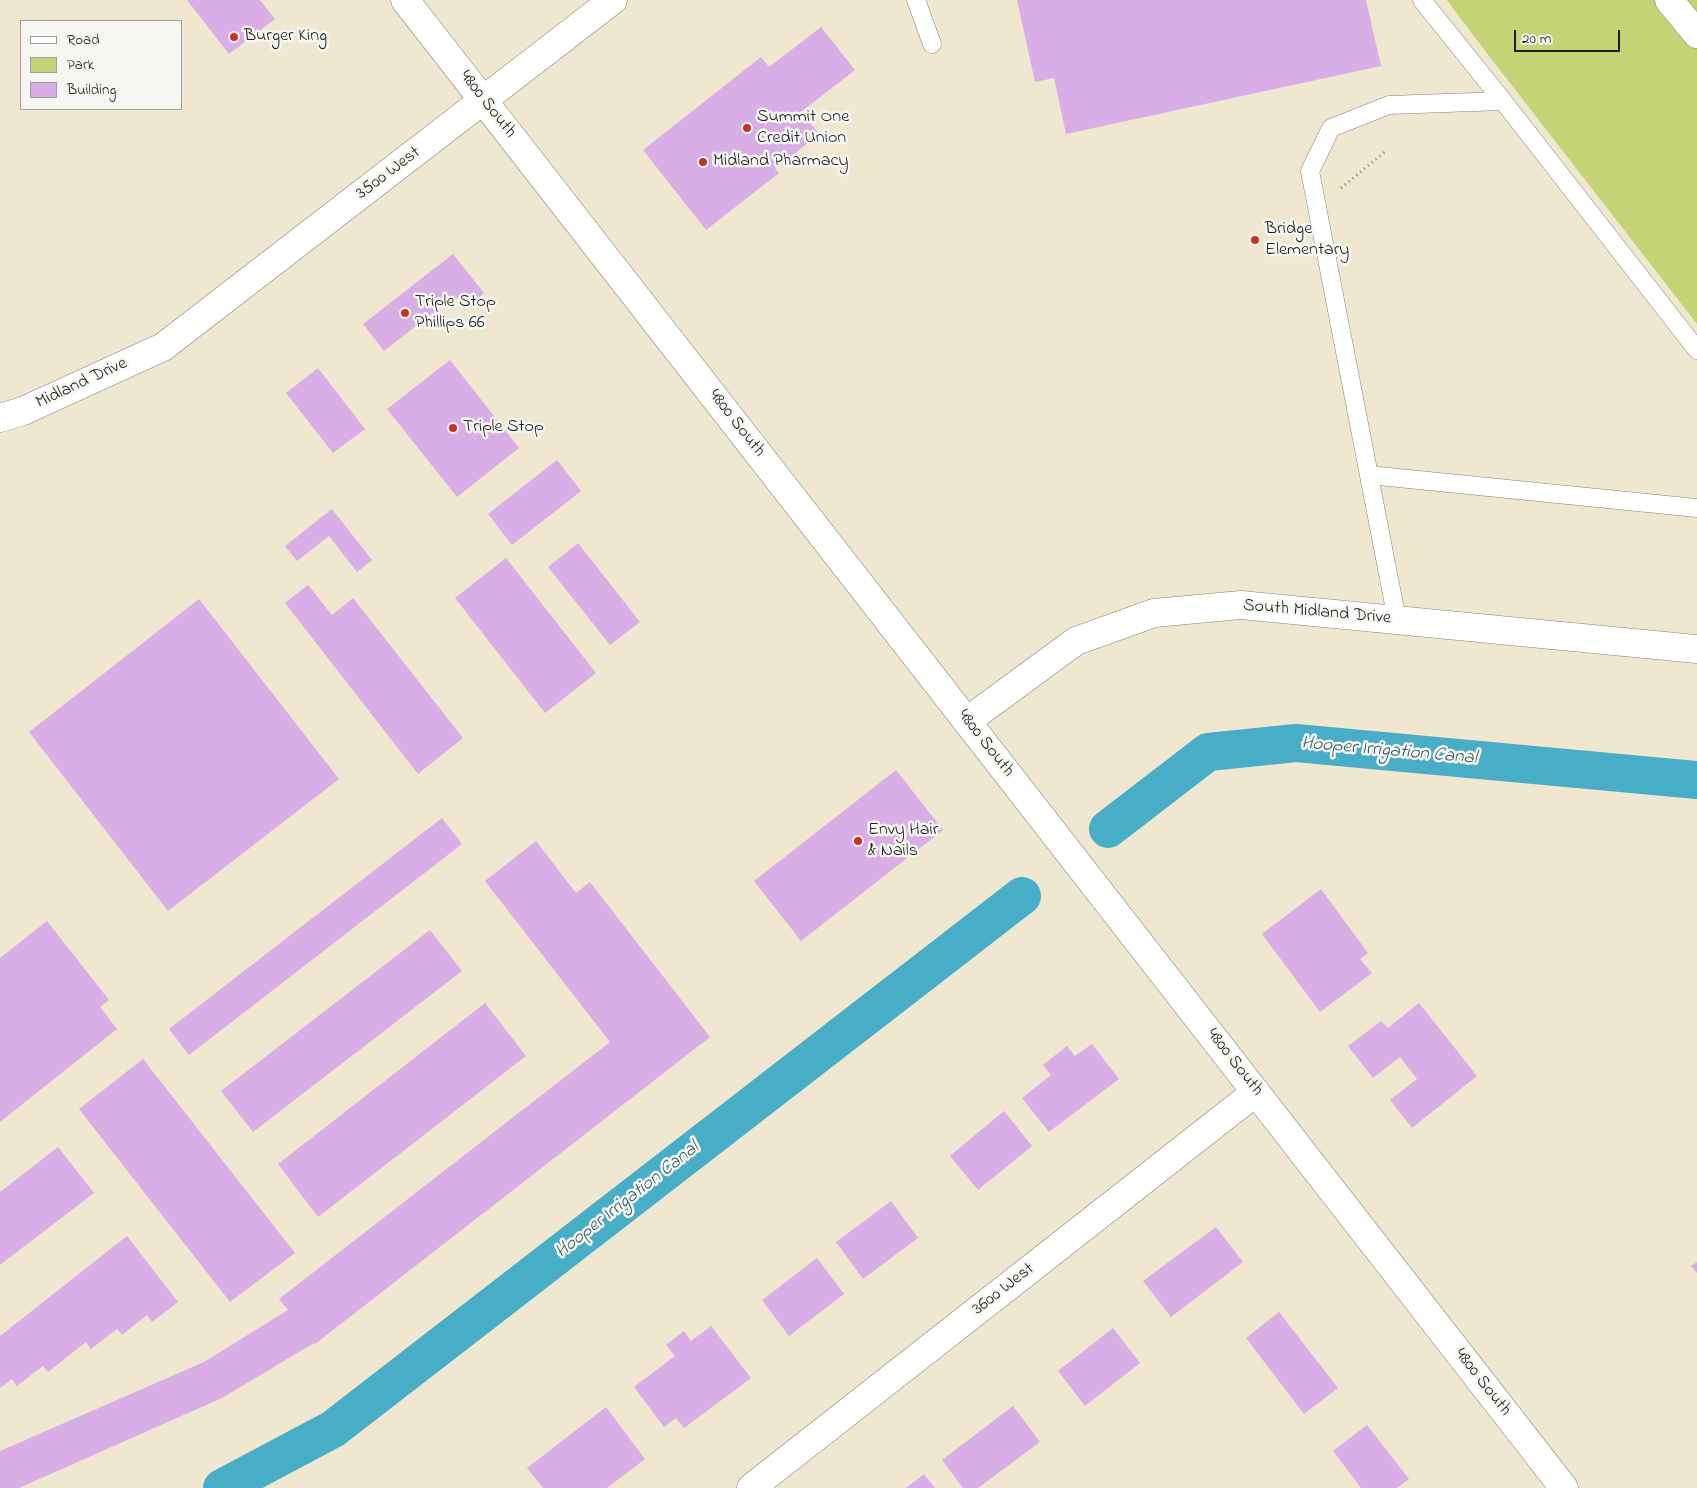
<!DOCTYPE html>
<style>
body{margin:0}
#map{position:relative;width:1697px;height:1488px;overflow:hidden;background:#f0e7d1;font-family:"Indie Flower",sans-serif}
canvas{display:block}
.legend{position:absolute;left:20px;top:20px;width:162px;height:90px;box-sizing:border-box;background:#f6f6f2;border:1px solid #9f9f9c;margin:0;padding:6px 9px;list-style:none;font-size:15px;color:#1c1c1c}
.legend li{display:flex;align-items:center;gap:10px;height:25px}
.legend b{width:25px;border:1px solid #9f9f9c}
.scale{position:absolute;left:1514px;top:30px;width:106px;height:22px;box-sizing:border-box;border:2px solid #1c1c1c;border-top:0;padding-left:6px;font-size:15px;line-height:18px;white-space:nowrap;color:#1c1c1c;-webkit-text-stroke:4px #f6f6f2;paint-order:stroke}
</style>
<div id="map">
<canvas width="1697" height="1488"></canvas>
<ul class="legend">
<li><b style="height:6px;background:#fff"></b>Road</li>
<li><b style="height:14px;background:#c4d375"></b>Park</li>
<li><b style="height:14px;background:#d9ade5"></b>Building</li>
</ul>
<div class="scale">20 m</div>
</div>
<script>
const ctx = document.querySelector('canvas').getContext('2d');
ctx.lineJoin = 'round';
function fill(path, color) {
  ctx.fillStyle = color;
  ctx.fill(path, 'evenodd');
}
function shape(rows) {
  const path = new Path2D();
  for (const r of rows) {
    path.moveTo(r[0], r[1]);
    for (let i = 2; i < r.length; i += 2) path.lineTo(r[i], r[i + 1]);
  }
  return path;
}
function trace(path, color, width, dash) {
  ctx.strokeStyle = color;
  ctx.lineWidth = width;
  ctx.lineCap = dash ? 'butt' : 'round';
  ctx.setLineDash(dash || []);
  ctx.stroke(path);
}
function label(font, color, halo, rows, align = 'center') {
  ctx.font = font + ' "Indie Flower",sans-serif';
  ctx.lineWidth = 5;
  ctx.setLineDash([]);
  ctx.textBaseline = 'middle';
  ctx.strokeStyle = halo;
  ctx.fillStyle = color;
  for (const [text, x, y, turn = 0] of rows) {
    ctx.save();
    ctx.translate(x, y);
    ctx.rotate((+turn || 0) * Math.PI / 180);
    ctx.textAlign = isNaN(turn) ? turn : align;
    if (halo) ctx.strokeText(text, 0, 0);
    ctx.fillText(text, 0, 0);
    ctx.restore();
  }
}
fill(shape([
 [1447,0,1697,0,1697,324,1479,43]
]), '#c4d375');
trace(shape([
 [1108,829,1208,752,1296,743,1697,780],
 [222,1488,333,1429,1022,896]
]), '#48adc7', 38);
fill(shape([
 [187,0,260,0,275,19,229,54],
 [1017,0,1366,0,1381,66,1066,134,1054,78,1035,82],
 [821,27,855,70,801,112,819,134,775,169,779,173,706,230,643,150,761,57,769,67],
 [453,254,484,293,472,302,453,297,384,351,363,324],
 [450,360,519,448,457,497,387,409],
 [318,368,365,429,333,453,286,393],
 [557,460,581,491,512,545,488,514],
 [332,509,372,560,357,572,329,536,297,561,285,546],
 [578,543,640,622,610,645,548,567],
 [506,558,596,673,545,713,455,598],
 [308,585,332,615,353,598,463,738,418,774,285,603],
 [199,599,339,779,168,911,29,732],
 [896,770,943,830,801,941,754,881],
 [442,818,462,844,189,1055,169,1029],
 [536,841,576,893,590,882,710,1037,315,1344,314,1343,222,1398,19,1488,0,1488,0,1451,204,1362,288,1310,279,1299,610,1042,485,881],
 [1321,889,1368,953,1360,959,1372,973,1320,1012,1262,934],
 [47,921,109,1000,100,1007,117,1029,0,1122,0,958],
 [430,930,462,971,253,1132,221,1091],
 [485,1003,526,1056,318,1217,278,1164],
 [1419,1003,1477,1076,1412,1128,1390,1100,1417,1079,1400,1057,1373,1078,1348,1046,1381,1021,1388,1028],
 [1092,1044,1119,1079,1049,1132,1022,1098,1051,1075,1043,1065,1067,1046,1075,1056],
 [143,1059,295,1253,230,1302,79,1109],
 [1004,1111,1032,1146,978,1190,950,1156],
 [58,1147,94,1193,0,1265,0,1192],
 [891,1201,918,1238,863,1279,836,1242],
 [1216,1227,1243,1262,1171,1317,1143,1281],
 [127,1236,178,1302,152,1322,147,1315,122,1335,117,1329,91,1349,86,1342,48,1372,43,1366,17,1386,12,1379,0,1388,0,1336],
 [817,1258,844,1294,789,1336,762,1300],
 [1697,1262,1697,1273,1691,1266],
 [1279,1312,1338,1388,1304,1414,1246,1338],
 [711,1326,751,1378,684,1428,676,1418,664,1427,634,1387,675,1356,666,1345,684,1331,691,1341],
 [1113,1328,1140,1363,1085,1406,1058,1371],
 [1013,1406,1040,1442,978,1488,963,1488,942,1460],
 [606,1407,645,1459,607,1488,543,1488,527,1468],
 [1367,1425,1409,1479,1397,1488,1361,1488,1333,1451],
 [924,1474,935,1488,906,1488]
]), '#d9ade5');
const lane = shape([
 [916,0,932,44],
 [1422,0,1503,101],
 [1369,475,1697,508],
 [1397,620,1310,171,1331,128,1389,105,1503,101,1697,350]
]);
const street = shape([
 [1669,0,1697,34],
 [751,1488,1256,1092]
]);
const secondary = shape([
 [405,0,1564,1488],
 [967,721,1076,641,1154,613,1241,605,1697,649]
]);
const primary = shape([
 [0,418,23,411,163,347,613,0]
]);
trace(lane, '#868276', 19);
trace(street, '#868276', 29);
trace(secondary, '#868276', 29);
trace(primary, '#868276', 29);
trace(shape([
 [1341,188,1386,151]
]), '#868276', 3, [1, 4]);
trace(lane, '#fff', 18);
trace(street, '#fff', 28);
trace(secondary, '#fff', 28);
trace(primary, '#fff', 28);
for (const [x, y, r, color] of [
 [234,37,5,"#c8321e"],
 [747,128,5,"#c8321e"],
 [703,162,5,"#c8321e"],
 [1255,240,5,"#c8321e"],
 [405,313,5,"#c8321e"],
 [453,428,5,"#c8321e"],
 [858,841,5,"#c8321e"]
]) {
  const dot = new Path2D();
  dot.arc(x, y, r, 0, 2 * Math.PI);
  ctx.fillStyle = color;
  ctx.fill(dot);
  trace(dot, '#f6f6f2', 2);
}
label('18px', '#1c1c1c', '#f6f6f2', [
 ["Burger King",244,37],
 ["Summit One",757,118],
 ["Credit Union",757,139],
 ["Midland Pharmacy",713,162],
 ["Bridge",1265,230],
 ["Elementary",1265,251],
 ["Triple Stop",415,303],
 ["Phillips 66",415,324],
 ["Triple Stop",463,428],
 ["Envy Hair",868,831],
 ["& Nails",868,852]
], 'left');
label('18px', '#1c1c1c', '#f6f6f2', [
 ["4800 South",487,105,52],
 ["3500 West",389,174,-37],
 ["Midland Drive",82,384,-25],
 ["4800 South",736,424,52],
 ["South Midland Drive",1317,613,5],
 ["4800 South",985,744,52],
 ["4800 South",1234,1063,52],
 ["3600 West",1004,1290,-38],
 ["4800 South",1482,1383,52]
]);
label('italic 19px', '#305d69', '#f6f6f2', [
 ["Hooper Irrigation Canal",1389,752,5],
 ["Hooper Irrigation Canal",628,1201,-38]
]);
</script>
